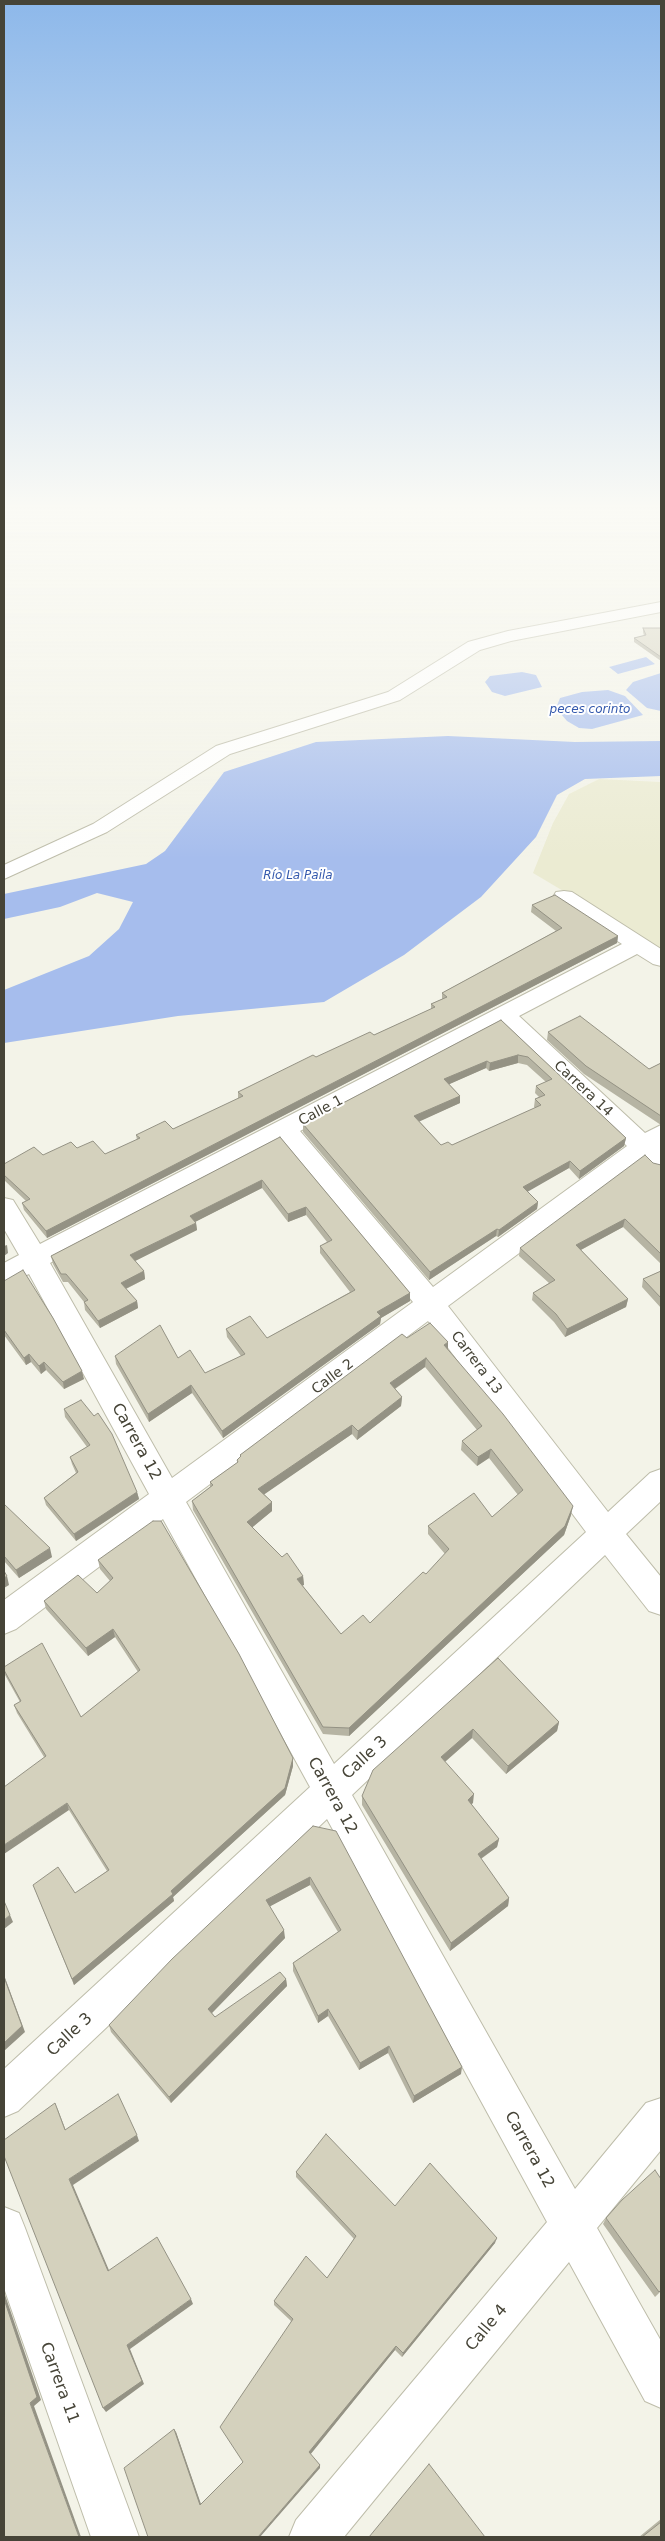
<!DOCTYPE html>
<meta charset="utf-8">
<style>
body{margin:0}
#map{position:relative;width:665px;height:2541px;overflow:hidden;background:#f3f3e8;font-family:"DejaVu Sans",sans-serif}
canvas{display:block}
.frame{position:absolute;inset:0;border:5px solid #464437;pointer-events:none}
</style>
<div id="map">
<canvas width="665" height="2541"></canvas>
<div class="frame"></div>
</div>
<script>
const ctx = document.querySelector('canvas').getContext('2d');
ctx.lineJoin = 'round';
function fill(path, color) {
  ctx.fillStyle = color;
  ctx.fill(path, 'evenodd');
}
function shape(rows) {
  const path = new Path2D();
  for (const r of rows) {
    path.moveTo(r[0], r[1]);
    for (let i = 2; i < r.length; i += 2) path.lineTo(r[i], r[i + 1]);
  }
  return path;
}
function trace(path, color, width, dash) {
  ctx.strokeStyle = color;
  ctx.lineWidth = width;
  ctx.lineCap = dash ? 'butt' : 'round';
  ctx.setLineDash(dash || []);
  ctx.stroke(path);
}
function label(font, color, halo, rows, align = 'center') {
  ctx.font = font + ' "DejaVu Sans",sans-serif';
  ctx.lineWidth = 4;
  ctx.setLineDash([]);
  ctx.textBaseline = 'middle';
  ctx.strokeStyle = halo;
  ctx.fillStyle = color;
  for (const [text, x, y, turn = 0] of rows) {
    ctx.save();
    ctx.translate(x, y);
    ctx.rotate((+turn || 0) * Math.PI / 180);
    ctx.textAlign = isNaN(turn) ? turn : align;
    if (halo) ctx.strokeText(text, 0, 0);
    ctx.fillText(text, 0, 0);
    ctx.restore();
  }
}
fill(shape([
 [599,779,661,782,661,949,533,873,553,823,569,794]
]), '#ebebd2');
fill(shape([
 [646,657,655,664,618,674,609,667],
 [522,672,536,675,542,687,505,696,492,692,485,682,490,676],
 [661,673,661,711,647,708,626,690,633,682],
 [608,690,625,696,643,715,592,729,579,728,567,721,556,708,560,698,582,692],
 [448,736,575,742,661,741,661,776,585,779,557,795,536,837,481,897,404,955,324,1002,178,1016,4,1043,4,990,89,956,119,929,133,902,97,893,60,907,4,919,4,894,146,864,165,851,224,772,316,742]
]), '#a6bded');
const minor = shape([
 [661,602,661,612,511,641,480,650,400,700,230,754,107,832,4,879,4,865,93,824,216,746,388,692,468,642,508,631,661,602],
 [564,891,572,892,661,949,661,966,653,964,637,954,519,1016,645,1133,661,1125,661,1172,652,1169,643,1161,448,1306,608,1512,650,1473,661,1469,661,1501,626,1534,661,1577,661,1615,649,1611,605,1555,352,1795,575,2189,646,2103,661,2098,661,2150,597,2228,661,2341,661,2408,645,2401,569,2262,344,2537,289,2537,296,2520,547,2222,327,1819,18,2111,4,2117,4,2069,310,1787,163,1519,16,1629,4,1634,4,1600,149,1494,29,1274,4,1285,4,1263,19,1255,4,1229,4,1198,13,1200,40,1244,622,944,556,902,553,897,556,892,564,891],
 [501,1025,627,1146,433,1287,300,1131,501,1025],
 [281,1142,413,1302,172,1478,50,1263,281,1142],
 [428,1321,586,1532,334,1764,186,1502,428,1321],
 [4,2207,19,2213,25,2228,139,2537,91,2537,4,2288,4,2207]
]);
trace(minor, '#bebdaa', 2);
fill(minor, '#fff');
fill(shape([
 [643,628,661,628,661,661,634,642,634,638,644,636,643,632],
 [532,905,618,936,617,943,47,1238,24,1210,22,1203,26,1201,4,1180,4,1164,77,1148,105,1154,137,1140,136,1135,173,1129,238,1099,238,1092,316,1057,374,1035,431,1009,431,1004,442,999,442,993,556,931,531,912],
 [501,1020,626,1138,624,1146,579,1179,569,1168,527,1191,538,1202,537,1209,498,1237,496,1236,429,1280,303,1132,303,1124],
 [518,1063,527,1065,546,1082,536,1086,535,1093,539,1097,535,1099,534,1107,535,1108,452,1145,441,1145,419,1121,460,1103,460,1096,449,1084,486,1068,489,1071],
 [548,1032,649,1069,661,1063,661,1125,584,1074,547,1040],
 [280,1137,410,1293,410,1301,381,1318,380,1324,223,1438,192,1393,149,1422,116,1364,115,1356,178,1358,205,1373,241,1356,227,1337,226,1329,267,1338,350,1292,320,1253,320,1246,327,1242,306,1215,288,1222,262,1188,195,1222,196,1223,197,1230,135,1261,144,1271,145,1279,126,1289,137,1301,138,1308,100,1328,85,1310,84,1302,68,1282,63,1282,53,1264,51,1256],
 [661,1165,661,1264,623,1227,581,1250,628,1299,626,1307,565,1337,554,1322,532,1300,533,1293,549,1283,519,1256,520,1248],
 [661,1271,661,1308,642,1287,643,1279],
 [4,1281,84,1379,64,1389,46,1370,41,1374,31,1362,26,1365,4,1335],
 [407,1338,448,1350,571,1515,564,1535,349,1736,323,1734,193,1510,192,1501,210,1487,210,1482,237,1463,237,1460,240,1457,240,1455],
 [425,1367,477,1430,462,1441,461,1450,477,1466,489,1458,518,1495,492,1517,428,1526,428,1534,445,1554,426,1574,370,1623,341,1634,302,1585,304,1585,303,1576,282,1557,252,1527,272,1511,272,1502,264,1494,352,1434,357,1440,401,1406,402,1397,395,1389],
 [64,1409,137,1492,139,1499,76,1541,46,1505,44,1498,76,1473,72,1464,70,1457,87,1447,65,1417],
 [4,1504,52,1557,19,1578,4,1561],
 [98,1560,293,1758,293,1766,285,1795,173,1897,174,1901,74,1985,33,1885,75,1893,107,1871,69,1810,44,1757,17,1713,14,1705,20,1702,5,1675,4,1671,4,1667,81,1717,138,1672,115,1637,88,1656,46,1609,44,1601,97,1593,110,1581,100,1569],
 [498,1658,559,1722,557,1731,506,1774,472,1738,445,1762,473,1803,471,1804,499,1839,497,1847,481,1859,509,1898,508,1906,450,1951,362,1805,362,1796],
 [313,1826,461,2074,413,2103,388,2053,359,2070,328,2016,318,2023,293,1971,293,1963,338,1932,310,1885,270,1906,285,1938,212,2013,215,2017,286,1979,287,1986,171,2103,111,2032,109,2025],
 [296,2172,395,2206,495,2243,402,2357,395,2350,310,2454,320,2465,320,2468,148,2537,176,2432,201,2505,243,2462,291,2321,274,2305,274,2301,327,2278,354,2239,296,2177],
 [606,2218,661,2291,655,2297,603,2224],
 [661,2519,661,2537,639,2537]
]), '#b6b4a3');
fill(shape([
 [618,936,617,943,47,1238,46,1231],
 [518,1055,518,1063,489,1071,490,1063],
 [487,1061,486,1068,443,1087,444,1079],
 [460,1096,460,1103,414,1124,414,1116],
 [626,1138,624,1146,579,1179,580,1171],
 [570,1161,569,1168,522,1195,523,1187],
 [262,1180,262,1188,191,1224,190,1216],
 [538,1202,537,1209,498,1237,499,1230],
 [306,1207,306,1215,288,1222,288,1214],
 [625,1219,623,1227,575,1253,576,1245],
 [196,1223,197,1230,131,1263,130,1255],
 [497,1229,496,1236,429,1280,430,1272],
 [7,1245,8,1253,4,1256,4,1246],
 [144,1271,145,1279,123,1290,121,1283],
 [410,1293,410,1301,381,1318,380,1324,223,1438,222,1431,377,1312],
 [628,1299,626,1307,565,1337,567,1329],
 [137,1301,138,1308,100,1328,98,1321],
 [448,1342,448,1352,444,1345],
 [29,1354,31,1362,26,1365,24,1358],
 [426,1358,425,1367,390,1392,390,1383],
 [44,1362,46,1370,41,1374,39,1366],
 [82,1371,84,1379,64,1389,63,1382],
 [191,1385,192,1393,149,1422,148,1414],
 [402,1397,401,1406,357,1440,358,1431],
 [352,1425,352,1434,259,1498,258,1489],
 [491,1449,489,1458,477,1466,478,1457],
 [137,1492,139,1499,76,1541,74,1534],
 [272,1502,272,1511,248,1531,247,1522],
 [573,1506,571,1515,564,1535,349,1736,349,1728],
 [50,1548,52,1557,19,1578,16,1570],
 [7,1576,9,1585,4,1588,4,1578],
 [303,1576,304,1585,297,1588,297,1579],
 [113,1629,115,1637,88,1656,86,1648],
 [559,1722,557,1731,506,1774,508,1766],
 [473,1729,472,1738,440,1766,441,1757],
 [293,1758,293,1766,285,1795,173,1897,174,1901,74,1985,72,1979,171,1891],
 [474,1794,473,1803,466,1808,468,1800],
 [67,1803,69,1810,4,1854,4,1845],
 [499,1839,497,1847,476,1862,478,1854],
 [310,1877,310,1885,267,1908,266,1900],
 [509,1898,508,1906,450,1951,451,1943],
 [10,1915,13,1922,4,1929,4,1920],
 [284,1930,285,1938,209,2016,208,2009],
 [4,1975,25,2032,4,2051],
 [286,1979,287,1986,171,2103,169,2097],
 [328,2009,328,2016,318,2023,318,2016],
 [389,2046,388,2053,359,2070,360,2063],
 [462,2067,461,2074,413,2103,414,2096],
 [55,2103,58,2110,68,2136,65,2130],
 [137,2135,139,2141,73,2185,111,2275,108,2271,69,2179],
 [497,2238,495,2243,402,2357,403,2353],
 [4,2292,41,2400,34,2406,81,2537,79,2537,30,2403,4,2299],
 [191,2299,193,2304,130,2349,144,2384,106,2412,103,2408,127,2345],
 [396,2346,395,2350,310,2455,309,2452],
 [174,2429,176,2432,202,2507,200,2505],
 [320,2465,320,2468,260,2537,258,2537]
]), '#949284');
const building = shape([
 [643,628,661,628,661,657,634,638,646,635,643,628],
 [555,895,618,936,46,1231,22,1203,30,1199,4,1175,4,1164,34,1147,43,1155,71,1142,77,1148,93,1141,105,1154,140,1138,136,1135,165,1121,173,1129,243,1096,238,1092,313,1055,316,1057,370,1032,374,1035,435,1007,431,1004,447,997,442,993,562,928,532,905,555,895],
 [580,1016,649,1069,661,1063,661,1116,586,1066,548,1032,580,1016],
 [501,1020,626,1138,580,1171,570,1161,523,1187,538,1202,499,1230,497,1229,430,1272,303,1124,501,1020],
 [518,1055,528,1057,552,1079,536,1086,545,1095,535,1099,541,1105,452,1145,448,1142,441,1145,414,1116,460,1096,444,1079,487,1061,490,1063,518,1055],
 [280,1137,410,1293,377,1312,381,1316,222,1431,191,1385,148,1414,115,1356,160,1325,178,1358,190,1350,205,1373,245,1354,226,1329,250,1316,267,1338,355,1290,320,1246,332,1240,306,1207,288,1214,262,1180,190,1216,196,1223,130,1255,144,1271,121,1283,137,1301,98,1321,84,1302,88,1300,66,1274,61,1274,51,1256,280,1137],
 [645,1155,653,1163,661,1165,661,1254,625,1219,576,1245,628,1299,567,1329,556,1314,533,1293,555,1280,520,1248,645,1155],
 [23,1270,53,1318,82,1371,63,1382,44,1362,39,1366,29,1354,24,1358,4,1330,4,1281,23,1270],
 [661,1271,661,1298,643,1279,661,1271],
 [430,1323,448,1342,444,1345,503,1414,573,1506,565,1526,349,1728,323,1727,192,1501,213,1485,210,1482,238,1462,237,1460,241,1456,240,1455,402,1334,407,1338,430,1323],
 [426,1358,482,1426,462,1441,478,1457,491,1449,523,1490,492,1517,474,1493,428,1526,449,1549,426,1574,423,1572,370,1623,363,1615,341,1634,297,1579,303,1576,287,1553,282,1557,247,1522,272,1502,258,1489,352,1425,358,1431,402,1397,390,1383,426,1358],
 [81,1400,94,1416,98,1413,112,1434,137,1492,74,1534,44,1498,78,1472,70,1457,90,1445,64,1409,81,1400],
 [4,1504,50,1548,16,1570,4,1556,4,1504],
 [153,1521,161,1521,239,1654,293,1758,285,1788,171,1891,173,1894,72,1979,33,1885,58,1867,75,1893,109,1870,67,1803,4,1845,4,1787,46,1756,14,1705,21,1701,4,1670,4,1667,42,1643,81,1717,140,1670,113,1629,86,1648,44,1601,78,1575,97,1593,113,1578,98,1560,153,1521],
 [4,1571,7,1576,4,1578,4,1571],
 [498,1658,559,1722,508,1766,473,1729,441,1757,474,1794,468,1800,499,1839,478,1854,509,1898,451,1943,362,1796,373,1770,498,1658],
 [313,1826,336,1831,462,2067,414,2096,389,2046,360,2063,328,2009,318,2016,293,1963,341,1930,310,1877,266,1900,284,1930,208,2009,215,2017,280,1972,286,1979,169,2097,109,2025,172,1959,313,1826],
 [4,1901,10,1915,4,1920,4,1901],
 [4,1977,22,2026,4,2043,4,1977],
 [118,2094,137,2135,69,2179,108,2271,157,2237,191,2299,127,2345,142,2381,103,2408,4,2156,4,2140,55,2103,65,2130,118,2094],
 [326,2134,395,2206,430,2163,497,2238,403,2353,396,2346,309,2452,320,2465,258,2537,148,2537,124,2468,174,2429,200,2505,243,2462,220,2427,293,2319,274,2301,306,2256,327,2278,356,2236,296,2172,326,2134],
 [655,2170,661,2179,661,2290,659,2292,606,2218,622,2200,655,2170],
 [4,2299,37,2397,30,2403,79,2537,4,2537,4,2299],
 [429,2464,485,2537,369,2537,429,2464],
 [661,2522,661,2537,642,2537,661,2522]
]);
fill(building, '#d4d1bd');
trace(building, '#949284', 1);
const sky = ctx.createLinearGradient(0, 0, 0, 859);
sky.addColorStop(0, '#8db8ea');
sky.addColorStop(0.59, '#fafaf5');
sky.addColorStop(1, '#fafaf500');
ctx.fillStyle = sky;
ctx.fillRect(0, 0, 665, 859);
label('italic 12px', '#3459ad', '#fff', [
 ["peces corinto",590,710],
 ["Río La Paila",298,876]
]);
label('14px', '#464437', '#fff', [
 ["Carrera 14",583,1089,43],
 ["Calle 1",321,1111,-28],
 ["Carrera 13",476,1363,53],
 ["Calle 2",333,1377,-37]
]);
label('16px', '#464437', '#fff', [
 ["Carrera 12",136,1442,61],
 ["Calle 3",365,1758,-43],
 ["Carrera 12",332,1796,61],
 ["Calle 3",70,2035,-43],
 ["Carrera 12",529,2150,61],
 ["Calle 4",487,2328,-50],
 ["Carrera 11",59,2383,70]
]);
</script>
